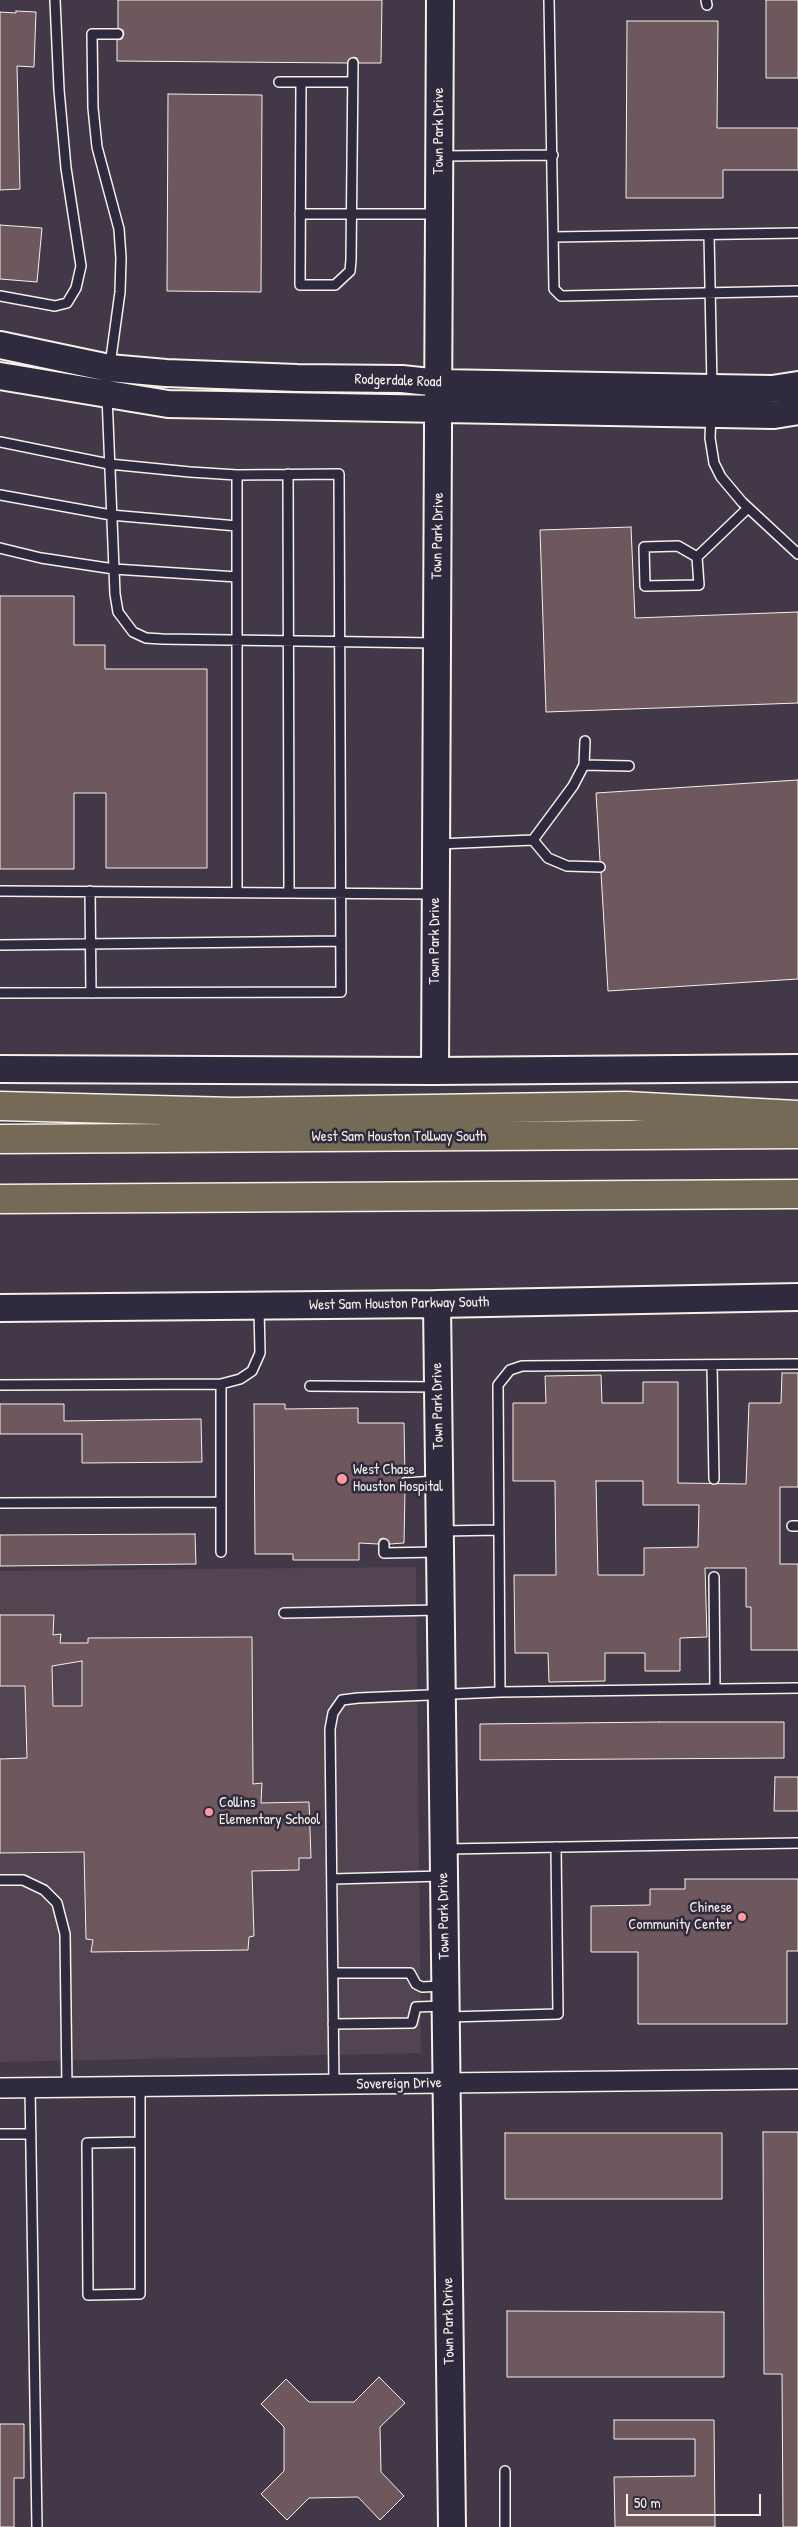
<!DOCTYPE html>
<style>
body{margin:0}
#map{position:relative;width:798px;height:2527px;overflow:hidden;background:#423847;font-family:"Patrick Hand",sans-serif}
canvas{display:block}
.scale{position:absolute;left:626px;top:2494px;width:135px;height:22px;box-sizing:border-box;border:2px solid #f4f1e8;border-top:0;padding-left:6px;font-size:15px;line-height:18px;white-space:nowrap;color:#f4f1e8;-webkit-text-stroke:4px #2f2a3d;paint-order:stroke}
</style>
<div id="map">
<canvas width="798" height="2527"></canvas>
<div class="scale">50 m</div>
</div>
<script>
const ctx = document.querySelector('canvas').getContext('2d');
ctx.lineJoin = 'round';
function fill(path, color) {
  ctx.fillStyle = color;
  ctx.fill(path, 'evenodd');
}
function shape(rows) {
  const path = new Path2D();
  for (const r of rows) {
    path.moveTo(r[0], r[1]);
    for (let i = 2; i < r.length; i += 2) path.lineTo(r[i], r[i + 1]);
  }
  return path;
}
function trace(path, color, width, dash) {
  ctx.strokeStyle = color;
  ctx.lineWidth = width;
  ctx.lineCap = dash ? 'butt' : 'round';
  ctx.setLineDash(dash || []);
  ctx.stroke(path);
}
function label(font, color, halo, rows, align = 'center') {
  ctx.font = font + ' "Patrick Hand",sans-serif';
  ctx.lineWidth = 5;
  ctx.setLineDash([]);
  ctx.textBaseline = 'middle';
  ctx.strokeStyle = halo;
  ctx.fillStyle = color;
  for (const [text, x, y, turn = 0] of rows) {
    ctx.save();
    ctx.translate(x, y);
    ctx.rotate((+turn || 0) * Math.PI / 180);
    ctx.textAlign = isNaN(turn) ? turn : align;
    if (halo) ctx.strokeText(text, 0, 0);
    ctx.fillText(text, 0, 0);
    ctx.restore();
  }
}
fill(shape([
 [416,1567,421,2053,0,2062,0,1571]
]), '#524551');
const building = shape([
 [118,0,382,0,381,63,359,63,357,58,353,57,347,63,117,61,117,40,122,39,124,34,123,30,118,28,118,0],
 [766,0,798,0,798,78,766,78,766,0],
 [16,11,36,12,34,67,17,66,20,189,0,190,0,12,16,13,16,11],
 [627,21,718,21,717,128,798,128,798,170,723,170,723,198,626,198,627,21],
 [168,94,262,95,261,292,167,291,168,94],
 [0,225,42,228,37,282,0,279,0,225],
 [631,527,635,618,798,612,798,703,546,712,540,530,631,527],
 [0,596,74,596,74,645,105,645,105,669,207,669,207,868,106,868,106,793,74,793,74,869,0,869,0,596],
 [798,780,798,979,608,991,601,873,606,867,600,861,596,793,798,780],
 [782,1373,798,1373,798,1487,780,1487,780,1564,798,1564,798,1650,751,1650,751,1607,746,1607,746,1568,705,1568,707,1637,680,1638,680,1671,645,1671,645,1653,605,1653,605,1681,549,1682,548,1653,515,1653,514,1575,556,1575,555,1481,513,1481,513,1403,546,1403,545,1376,601,1375,602,1403,643,1403,643,1382,678,1382,678,1483,746,1484,749,1403,781,1403,782,1373],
 [596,1481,643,1481,643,1505,699,1505,698,1547,644,1548,644,1575,598,1575,596,1481],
 [0,1404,64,1404,64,1421,201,1419,202,1462,82,1463,82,1434,0,1434,0,1404],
 [254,1404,285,1404,285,1409,358,1408,358,1423,404,1423,405,1477,399,1483,405,1489,404,1543,390,1544,384,1538,380,1539,378,1544,359,1543,359,1560,293,1560,293,1554,255,1554,254,1404],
 [195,1534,196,1564,0,1566,0,1535,195,1534],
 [0,1615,54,1615,53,1635,61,1634,60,1643,88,1643,88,1638,252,1637,253,1784,262,1783,261,1803,309,1802,311,1858,299,1858,299,1870,252,1871,254,1936,249,1937,248,1950,91,1952,93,1940,86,1939,84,1852,0,1853,0,1759,27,1758,25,1686,0,1686,0,1615],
 [82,1661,82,1706,53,1706,52,1666,82,1661],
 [659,1722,784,1722,784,1758,480,1760,480,1724,659,1722],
 [775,1777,798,1777,798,1811,774,1811,775,1777],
 [685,1879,798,1879,798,1951,787,1951,787,2024,638,2024,638,1952,591,1952,591,1906,650,1905,650,1889,685,1889,685,1879],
 [763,2132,798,2132,798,2527,783,2527,782,2374,764,2374,763,2132],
 [505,2133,722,2133,722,2199,505,2199,505,2133],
 [507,2311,724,2312,724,2377,507,2377,507,2311],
 [379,2377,405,2403,380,2427,381,2472,404,2496,380,2520,358,2497,309,2498,287,2520,261,2494,284,2471,284,2427,261,2404,286,2379,309,2402,354,2402,379,2377],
 [614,2420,714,2420,715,2527,615,2527,614,2477,695,2476,695,2439,614,2439,614,2420],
 [0,2424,24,2424,24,2478,14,2478,14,2527,0,2527,0,2424]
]);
fill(building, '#6e575d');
trace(building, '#f4f1e8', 1);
const lane = shape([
 [549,0,554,289,561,296,798,291],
 [706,0,707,5],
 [279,82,352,82],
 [301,82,300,285,335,285,350,271,351,260,353,63],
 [441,156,553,155],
 [300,214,437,214],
 [709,235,712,387],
 [554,237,798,233],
 [0,296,55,306,67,303,76,288,81,266,66,168,59,90,55,0],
 [110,365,120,292,121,258,119,229,97,147,93,108,92,34,118,34],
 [107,396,115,594,118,612,133,632,146,638,162,639,434,643],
 [711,415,710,438,714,463,721,477,742,502,798,554],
 [0,442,109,464,190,472,237,475,339,474,341,992,0,993],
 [288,474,289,891],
 [237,475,237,891],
 [0,495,111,515,237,526],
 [0,548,41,558,114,569,237,577],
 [697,557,678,546,644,547,645,586,699,585,697,557,748,508],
 [584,765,629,766],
 [533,840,548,858,567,866,600,867],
 [438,844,533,840,573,786,584,765,585,741],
 [0,891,432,894],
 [90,891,91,993],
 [0,945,341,941],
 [798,1364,522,1366,510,1370,498,1385,500,1692,798,1688],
 [712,1365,714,1479],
 [221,1384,221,1552],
 [0,1385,221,1384,240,1379,252,1371,260,1353,259,1308],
 [310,1386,437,1387],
 [405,1483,436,1481],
 [0,1503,221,1502],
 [792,1526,798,1526],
 [442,1531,499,1530],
 [384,1544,384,1553,437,1552],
 [714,1577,715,1689],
 [284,1613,439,1610],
 [446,1849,798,1843],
 [332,1879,442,1876],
 [0,1880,23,1880,44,1890,57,1903,65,1934,67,2087],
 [333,1973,410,1973,416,1984,422,1987,442,1986],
 [448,2017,558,2014,556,1847],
 [333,2024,412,2023,416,2007,443,2006],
 [334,2085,330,1729,333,1713,342,1700,358,1698,500,1692],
 [140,2087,140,2294,88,2295,87,2143,140,2142],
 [30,2088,37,2527],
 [0,2134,31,2134],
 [505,2471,505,2527]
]);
const street = shape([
 [0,2088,798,2079]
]);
const secondary = shape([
 [0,345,109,368,166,373,297,378,402,379,439,383,712,388,772,389,798,385],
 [0,376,168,404,774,415,798,411],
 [0,1069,435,1071,798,1068],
 [435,1071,440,0],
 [437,1304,452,2527],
 [0,1308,437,1304,798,1297]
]);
const highway = shape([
 [0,1106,233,1112,626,1106,798,1115],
 [0,1139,798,1134],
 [0,1199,798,1194]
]);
trace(lane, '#f4f1e8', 12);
trace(street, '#f4f1e8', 22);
trace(secondary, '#f4f1e8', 30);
trace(highway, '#f4f1e8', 31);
trace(lane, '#2f2a3d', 9);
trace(street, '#2f2a3d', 19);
trace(secondary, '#2f2a3d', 26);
trace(highway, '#756a55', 28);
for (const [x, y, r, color] of [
 [342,1479,6,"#ff9aa2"],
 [209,1812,5,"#ff9aa2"],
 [742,1917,5,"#ff9aa2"]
]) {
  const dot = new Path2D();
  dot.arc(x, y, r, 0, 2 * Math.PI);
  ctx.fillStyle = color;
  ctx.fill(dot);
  trace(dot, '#2f2a3d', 2);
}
label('15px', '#f4f1e8', '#2f2a3d', [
 ["Town Park Drive",439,131,-90],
 ["Rodgerdale Road",398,381,2],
 ["Town Park Drive",438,536,-89],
 ["Town Park Drive",435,941,-90],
 ["West Sam Houston Tollway South",399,1137],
 ["West Sam Houston Parkway South",399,1304,-1],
 ["Town Park Drive",438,1406,-91],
 ["Town Park Drive",444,1916,-91],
 ["Sovereign Drive",399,2084,-1],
 ["Town Park Drive",449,2321,-91]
]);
label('15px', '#f4f1e8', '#2f2a3d', [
 ["West Chase",353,1470],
 ["Houston Hospital",353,1487],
 ["Collins",219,1803],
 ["Elementary School",219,1820],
 ["Chinese",732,1908,"right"],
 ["Community Center",732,1925,"right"]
], 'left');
</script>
